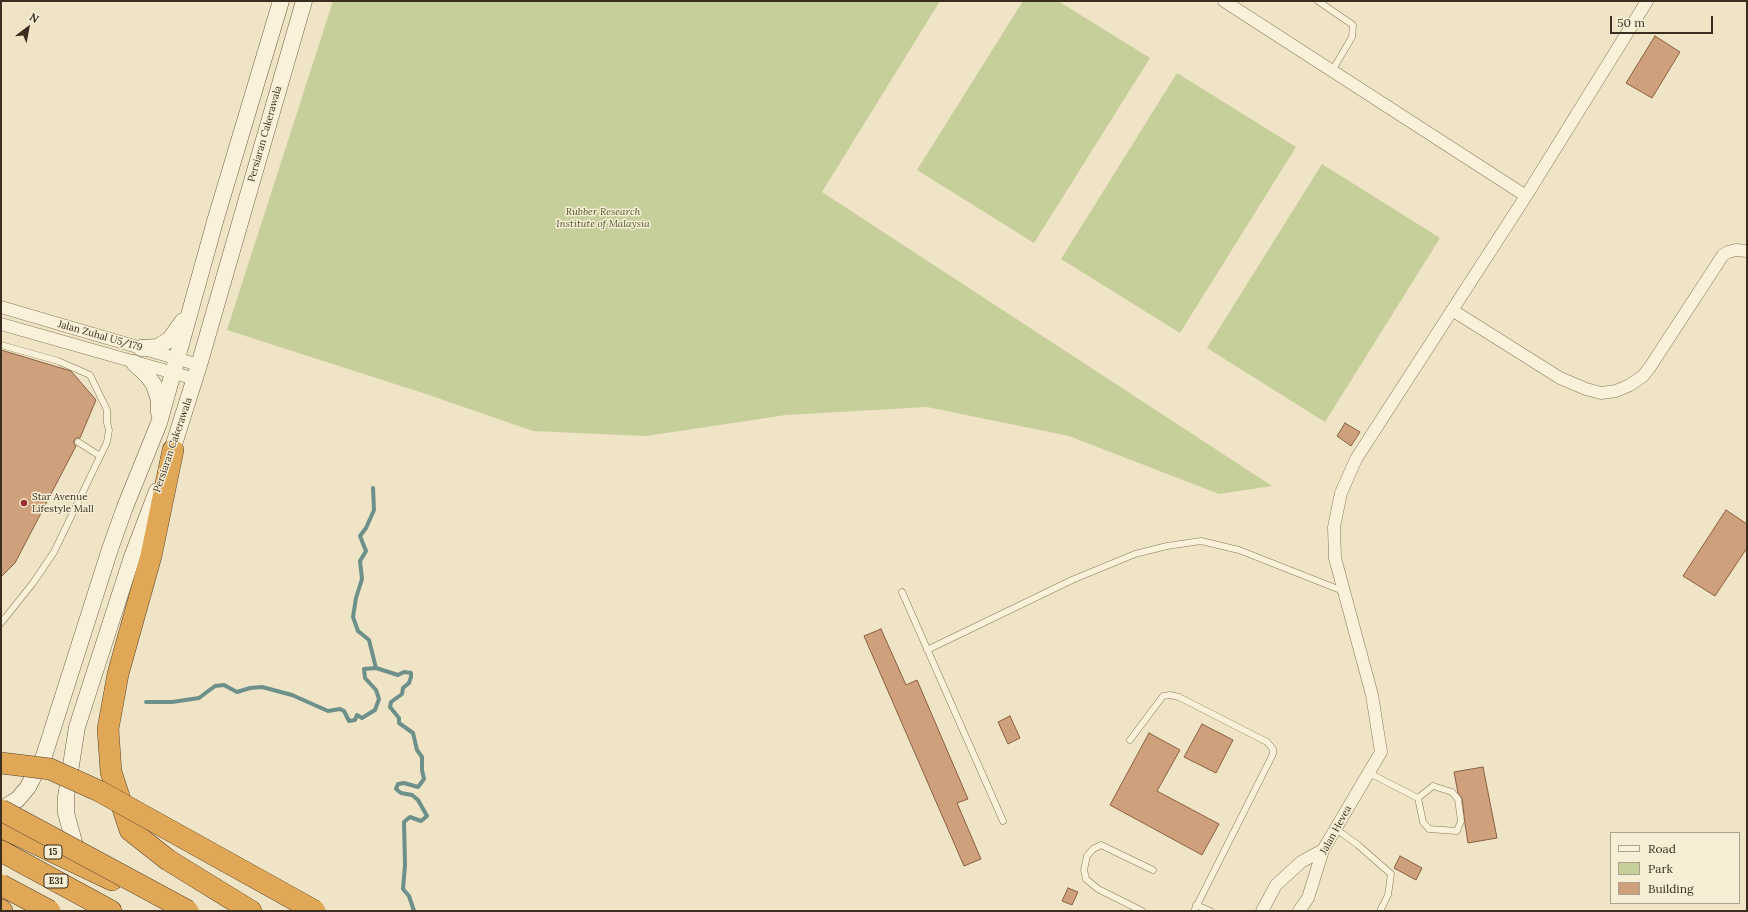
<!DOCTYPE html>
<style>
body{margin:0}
#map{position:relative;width:1748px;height:912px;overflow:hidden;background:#efe4c6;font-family:Lora,serif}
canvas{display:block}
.frame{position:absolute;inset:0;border:2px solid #3b2d1f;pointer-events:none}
.legend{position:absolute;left:1610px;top:832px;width:130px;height:72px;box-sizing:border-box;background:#f6eed5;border:1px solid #aba18c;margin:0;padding:5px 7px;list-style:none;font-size:12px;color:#3b2d1f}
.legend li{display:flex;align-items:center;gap:8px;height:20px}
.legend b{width:20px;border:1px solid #aba18c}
.north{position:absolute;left:8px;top:8px;width:40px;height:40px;-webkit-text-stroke:3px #f6eed5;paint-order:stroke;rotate:32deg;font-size:11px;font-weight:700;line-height:16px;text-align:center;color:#3b2d1f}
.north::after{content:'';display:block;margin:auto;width:14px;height:18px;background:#3b2d1f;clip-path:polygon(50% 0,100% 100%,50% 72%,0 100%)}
.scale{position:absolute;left:1610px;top:16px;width:103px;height:18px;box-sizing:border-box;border:2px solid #3b2d1f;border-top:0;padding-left:5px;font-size:12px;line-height:14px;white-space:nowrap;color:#3b2d1f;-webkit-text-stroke:3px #f6eed5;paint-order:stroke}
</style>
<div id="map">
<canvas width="1748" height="912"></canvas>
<div class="frame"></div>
<ul class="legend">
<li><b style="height:5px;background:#f9f1d9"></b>Road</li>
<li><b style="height:11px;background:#c6ce99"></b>Park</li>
<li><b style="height:11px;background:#cea07b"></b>Building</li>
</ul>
<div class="north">N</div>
<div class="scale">50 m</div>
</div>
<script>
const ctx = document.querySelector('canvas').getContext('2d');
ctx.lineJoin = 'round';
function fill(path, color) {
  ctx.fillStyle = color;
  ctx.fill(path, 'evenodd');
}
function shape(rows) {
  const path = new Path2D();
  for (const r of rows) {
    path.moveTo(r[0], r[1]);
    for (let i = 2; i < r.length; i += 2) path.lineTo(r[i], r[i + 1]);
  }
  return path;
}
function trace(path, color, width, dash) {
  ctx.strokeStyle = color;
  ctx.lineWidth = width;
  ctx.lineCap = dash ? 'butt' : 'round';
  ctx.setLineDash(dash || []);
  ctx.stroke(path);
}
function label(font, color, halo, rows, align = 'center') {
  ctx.font = font + ' Lora,serif';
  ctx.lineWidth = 3;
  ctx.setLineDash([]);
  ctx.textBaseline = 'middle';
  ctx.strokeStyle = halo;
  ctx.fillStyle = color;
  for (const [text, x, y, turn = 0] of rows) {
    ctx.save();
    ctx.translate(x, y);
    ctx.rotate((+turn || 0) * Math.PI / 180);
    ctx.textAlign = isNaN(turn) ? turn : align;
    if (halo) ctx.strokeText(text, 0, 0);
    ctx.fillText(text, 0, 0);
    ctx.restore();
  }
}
fill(shape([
 [333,1,940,1,822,192,1272,486,1219,494,1069,436,927,407,786,415,646,436,533,431,426,394,227,330],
 [1023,1,1058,1,1150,58,1034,243,917,170],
 [1177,73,1296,147,1180,333,1061,259],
 [1322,164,1440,238,1325,422,1207,348]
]), '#c6ce99');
trace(shape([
 [373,488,374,510,366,528,360,536,366,551,360,561,362,579,356,598,353,617,358,631,369,640,376,668],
 [146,702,172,702,199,698,215,686,224,685,237,692,250,688,262,687,292,695,328,711,340,709,344,711,349,721,355,720,357,715,362,718,375,710,379,699,376,690,365,678,364,669,376,668,398,675,404,672,411,673,411,677,409,683,403,688,402,694,391,702,390,707,399,718,399,723,413,733,417,750,422,757,422,770,424,779,418,787,404,783,398,784,396,789,401,793,412,795,418,800,427,816,421,821,410,817,404,822,405,865,403,889,409,896,414,911]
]), '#6d918a', 4);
const building = shape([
 [1655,36,1680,52,1652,98,1626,83,1655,36],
 [1,350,71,371,96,400,80,438,76,438,74,440,74,444,76,446,15,563,1,577,1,350],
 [1345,423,1360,432,1351,446,1337,436,1345,423],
 [1726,510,1747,524,1747,548,1715,596,1683,576,1726,510],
 [881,629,906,685,917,680,968,799,957,803,981,859,964,866,864,636,881,629],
 [1010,716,1020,738,1008,744,998,722,1010,716],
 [1202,724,1233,740,1216,773,1184,757,1202,724],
 [1149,733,1180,750,1157,791,1219,824,1202,855,1110,805,1149,733],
 [1483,767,1497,838,1468,843,1465,824,1462,798,1458,793,1454,772,1483,767],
 [1400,856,1422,868,1416,880,1394,868,1400,856],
 [1068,888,1078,892,1072,905,1062,901,1068,888]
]);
fill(building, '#cea07b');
trace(building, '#8a6040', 1);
const lane = shape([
 [1318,1,1353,25,1352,37,1332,71],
 [1,345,58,361,90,375,107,410,107,423,109,430,107,442,54,552,33,583,1,623],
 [78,442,100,456],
 [902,592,1003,821],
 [927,650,1072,580,1135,554,1167,546,1201,541,1239,550,1343,591],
 [1130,740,1163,696,1170,695,1179,697,1267,742,1273,749,1273,754,1194,911],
 [1369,773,1418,798],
 [1433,786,1452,792,1458,799,1461,821,1457,831,1429,829,1423,822,1418,798,1433,786],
 [1336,829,1358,845,1391,874,1388,895,1380,911],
 [1196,905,1210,911],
 [1142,911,1098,889,1086,879,1084,870,1087,856,1093,849,1101,845,1153,870]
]);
const street = shape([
 [1224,1,1526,196],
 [1,307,199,365],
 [1452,310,1560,378,1586,389,1601,393,1616,391,1630,385,1643,376,1650,367,1723,255,1728,252,1736,250,1747,251],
 [1,324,195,379],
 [1262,911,1276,885,1301,862,1323,850],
 [1299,911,1308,898,1323,850,1381,752,1372,695,1335,558,1334,527,1341,493,1356,459,1526,196,1647,1]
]);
const secondary = shape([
 [141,348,158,347,170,339,183,321],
 [134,363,147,375,154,385,159,400,159,413],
 [169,460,199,365,304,1],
 [1,810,18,799,28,787,44,756,110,549,125,507,159,423,216,218,281,1],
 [82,856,78,853,74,842,66,813,66,797,77,727,132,557,157,491]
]);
const highway = shape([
 [173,450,151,556,118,674,108,729,111,772,130,830,168,860,251,911],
 [1,827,112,880],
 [1,851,111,911],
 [1,910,2,911]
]);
trace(lane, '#8b765b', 7);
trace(street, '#8b765b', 13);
trace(secondary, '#6c573e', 17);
trace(highway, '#58442f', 22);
trace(lane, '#f9f1d9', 6);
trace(street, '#f9f1d9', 12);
trace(secondary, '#f9f1d9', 16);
trace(highway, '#dfa756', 21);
const highwayBridge = shape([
 [1,763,50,769,99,791,315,911],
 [1,810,188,911],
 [1,885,50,911]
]);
trace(highwayBridge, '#58442f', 22, []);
trace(highwayBridge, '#dfa756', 21);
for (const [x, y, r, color] of [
 [24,503,4,"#9b2d2a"]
]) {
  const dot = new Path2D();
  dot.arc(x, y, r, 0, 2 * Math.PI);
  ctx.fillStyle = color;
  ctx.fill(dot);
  trace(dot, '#f6eed5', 1.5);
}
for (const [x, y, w] of [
 [53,852,18],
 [56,881,24]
]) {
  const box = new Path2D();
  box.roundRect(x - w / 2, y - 7, w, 14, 3);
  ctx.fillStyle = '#f6eed5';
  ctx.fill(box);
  trace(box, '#3b2d1f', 1);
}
label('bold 9px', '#3b2d1f', null, [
 ["15",53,852],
 ["E31",56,881]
]);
label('10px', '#3b2d1f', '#f6eed5', [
 ["Persiaran Cakerawala",265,134,-74],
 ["Jalan Zuhal U5/179",100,336,16],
 ["Persiaran Cakerawala",173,445,-71],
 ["Jalan Hevea",1336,830,-61]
]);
label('italic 10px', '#495725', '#f6eed5', [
 ["Rubber Research",603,212],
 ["Institute of Malaysia",603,224]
]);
label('10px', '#3b2d1f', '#f6eed5', [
 ["Star Avenue",32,497],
 ["Lifestyle Mall",32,509]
], 'left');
</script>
